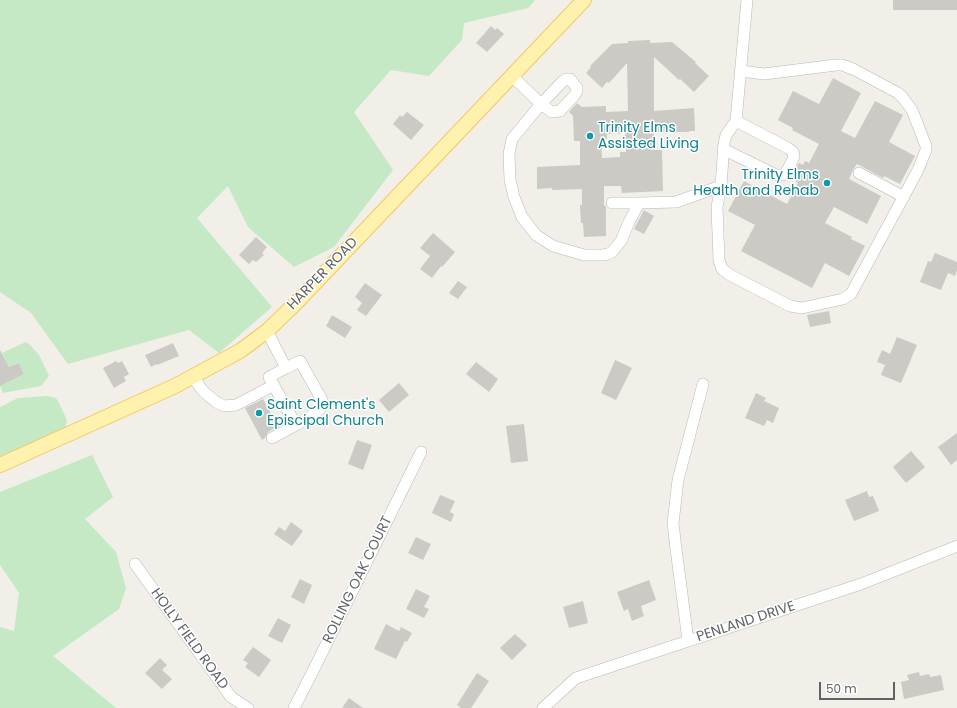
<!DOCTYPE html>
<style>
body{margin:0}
#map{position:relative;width:957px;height:708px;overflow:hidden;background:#f1efe8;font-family:Poppins,sans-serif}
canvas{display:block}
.scale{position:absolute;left:819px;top:682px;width:76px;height:18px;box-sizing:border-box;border:2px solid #5f6368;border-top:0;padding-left:5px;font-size:12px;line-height:14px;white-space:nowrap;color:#5f6368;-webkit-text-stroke:3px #fff;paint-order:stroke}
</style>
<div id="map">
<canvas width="957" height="708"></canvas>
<div class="scale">50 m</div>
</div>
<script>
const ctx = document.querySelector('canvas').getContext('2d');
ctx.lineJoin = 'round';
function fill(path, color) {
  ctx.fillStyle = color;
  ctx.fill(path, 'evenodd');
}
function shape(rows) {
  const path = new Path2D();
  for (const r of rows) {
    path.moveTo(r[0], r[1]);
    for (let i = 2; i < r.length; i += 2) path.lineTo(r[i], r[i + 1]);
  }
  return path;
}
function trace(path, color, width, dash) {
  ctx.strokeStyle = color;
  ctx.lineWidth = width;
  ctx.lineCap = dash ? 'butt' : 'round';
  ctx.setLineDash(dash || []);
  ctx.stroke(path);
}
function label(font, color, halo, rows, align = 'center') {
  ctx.font = font + ' Poppins,sans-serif';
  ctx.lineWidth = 3;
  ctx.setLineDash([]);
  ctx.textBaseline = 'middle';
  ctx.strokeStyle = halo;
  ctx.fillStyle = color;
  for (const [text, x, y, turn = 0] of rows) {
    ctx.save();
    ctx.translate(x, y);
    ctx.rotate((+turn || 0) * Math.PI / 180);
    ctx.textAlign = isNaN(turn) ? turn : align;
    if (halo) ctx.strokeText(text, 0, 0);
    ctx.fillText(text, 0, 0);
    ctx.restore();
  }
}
fill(shape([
 [0,0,535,0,528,8,464,23,462,40,429,76,391,70,354,112,393,170,334,247,294,267,248,227,228,186,197,218,272,307,219,353,189,330,68,364,31,313,0,292],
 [26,342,30,345,39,355,49,376,41,386,3,393,0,386,24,374,19,363,9,367,2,353],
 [48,396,56,398,59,403,66,418,67,421,65,428,22,448,0,456,0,407,18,398],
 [92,455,113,497,85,519,116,552,126,588,119,609,53,656,116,708,0,708,0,627,14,631,19,593,0,565,0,492]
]), '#c5e8c5');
fill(shape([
 [893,0,957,0,957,10,893,10],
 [491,26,495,30,497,28,504,34,487,52,476,43],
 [650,40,650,43,672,42,696,62,695,63,709,76,694,92,680,79,679,80,654,57,654,111,694,108,695,131,689,131,689,132,654,132,654,150,662,150,663,191,622,193,621,186,604,186,604,205,606,207,606,236,584,237,583,223,581,223,580,205,582,205,582,189,552,190,552,188,537,189,537,167,580,165,580,141,574,141,573,116,569,112,577,103,582,107,606,106,606,112,628,111,627,63,609,83,607,82,602,88,586,73,591,67,590,66,612,44,628,43,628,41],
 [625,133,626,152,620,152,620,157,602,158,601,140,607,139,607,134],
 [833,78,861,93,841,131,855,138,875,101,903,115,889,142,915,156,900,184,884,176,883,178,857,164,853,170,849,179,881,196,867,224,834,207,825,223,852,237,851,239,865,246,849,276,825,263,812,288,741,251,755,225,728,211,744,181,787,204,798,183,795,181,796,178,792,176,799,163,803,165,805,161,809,163,819,144,792,130,793,128,778,120,793,91,819,104],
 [407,112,424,125,411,140,393,124,400,115,402,117],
 [644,210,654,216,644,234,634,229],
 [433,233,455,252,442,267,441,266,432,278,420,269,430,256,420,248],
 [256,237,267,247,262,253,264,255,256,262,253,260,249,264,239,255],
 [935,253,957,262,957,270,955,276,948,273,941,290,920,282,928,261,931,262],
 [458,281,467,287,458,299,449,293],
 [365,283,382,295,366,316,357,310,362,303,355,297],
 [829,311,831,323,810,327,807,315],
 [332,315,352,327,345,338,326,326],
 [897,337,917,345,901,383,881,375,885,365,877,362,882,350,890,354],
 [173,343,179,356,157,365,157,364,151,367,145,355],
 [0,350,9,367,19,363,24,374,0,386],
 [615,360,632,368,616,400,601,393],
 [116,361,118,363,122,361,129,374,124,377,126,381,114,388,103,368],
 [476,362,498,379,489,392,466,374],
 [399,383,409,395,389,412,379,400],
 [756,393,766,398,764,401,779,408,773,423,767,420,764,426,745,418],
 [263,399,275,421,273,422,276,427,268,432,265,438,262,440,245,408],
 [524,424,528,461,511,463,506,426],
 [957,433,957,460,951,465,938,447],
 [357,440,372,445,363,470,348,464],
 [911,451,925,467,906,483,893,467],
 [867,491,869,497,873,496,879,511,854,521,845,500],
 [440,495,455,501,450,512,454,514,451,522,432,513],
 [291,522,303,531,292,546,274,534,279,527,285,531],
 [416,537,431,544,423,560,408,553],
 [300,579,312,585,304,604,291,597],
 [649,580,656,600,641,606,644,616,632,621,628,609,624,611,617,592],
 [416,589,430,596,424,607,429,609,424,618,406,609],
 [583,601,588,623,569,628,563,607],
 [278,618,291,625,282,643,268,636],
 [386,624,399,631,401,627,412,633,407,642,405,641,396,659,374,649],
 [515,634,527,645,512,660,500,648],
 [253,647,271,660,259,677,245,667,248,663,243,660],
 [160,658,167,665,162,670,172,679,162,689,145,673],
 [919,672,920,676,929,674,930,677,941,675,944,690,904,699,901,682,909,680,907,675],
 [477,673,489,681,471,708,461,708,457,705],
 [349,698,363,708,342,708]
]), '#cccac5');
const minor = shape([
 [512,76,541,104,552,112,560,111,574,96,577,91,577,88,570,79,567,79,563,81,541,104,512,139,509,154,510,180,514,197,522,217,536,235,553,246,584,255,603,255,608,254,612,252,621,241,629,222,639,203,676,202,721,186,724,143,726,135,736,121,747,0],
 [723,149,776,175,783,175,786,173,793,159,794,155,793,152,788,148,736,121],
 [859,173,904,197],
 [721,186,717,207,719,260,722,269,730,275,790,306,802,308,843,299,851,294,918,170,926,150,926,146,912,110,903,98,898,93,853,69,842,65,836,65,764,74,741,71],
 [612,203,639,203],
 [267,331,286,368,300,361,322,400,320,409,314,414,296,425,269,377,286,368],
 [193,377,203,391,216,402,224,406,236,405,274,385],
 [272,438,296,425],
 [135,564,231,697,248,708],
 [688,640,676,549,673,523,678,480,703,384],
 [294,708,313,671,421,452],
 [543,708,576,678,861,584,957,546]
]);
const major = shape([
 [0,465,175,386,240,351,267,331,296,303,584,0]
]);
trace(minor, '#b5b8bc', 12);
trace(major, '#f2c960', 16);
trace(minor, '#fff', 11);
trace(major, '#fff2af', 14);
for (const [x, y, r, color] of [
 [590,136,4,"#0f9aa8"],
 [827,183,4,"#0f9aa8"],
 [259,413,4,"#0f9aa8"]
]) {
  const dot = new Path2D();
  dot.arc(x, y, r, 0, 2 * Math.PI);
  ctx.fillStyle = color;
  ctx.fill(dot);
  trace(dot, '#fff', 1.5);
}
label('14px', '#0d838f', '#fff', [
 ["Trinity Elms",598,128],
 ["Assisted Living",598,144],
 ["Trinity Elms",819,175,"right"],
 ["Health and Rehab",819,191,"right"],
 ["Saint Clement's",267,405],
 ["Episcipal Church",267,421]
], 'left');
label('14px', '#5f6368', '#fff', [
 ["HARPER ROAD",323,274,-46],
 ["ROLLING OAK COURT",358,580,-64],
 ["PENLAND DRIVE",746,622,-18],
 ["HOLLY FIELD ROAD",189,639,54]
]);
</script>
